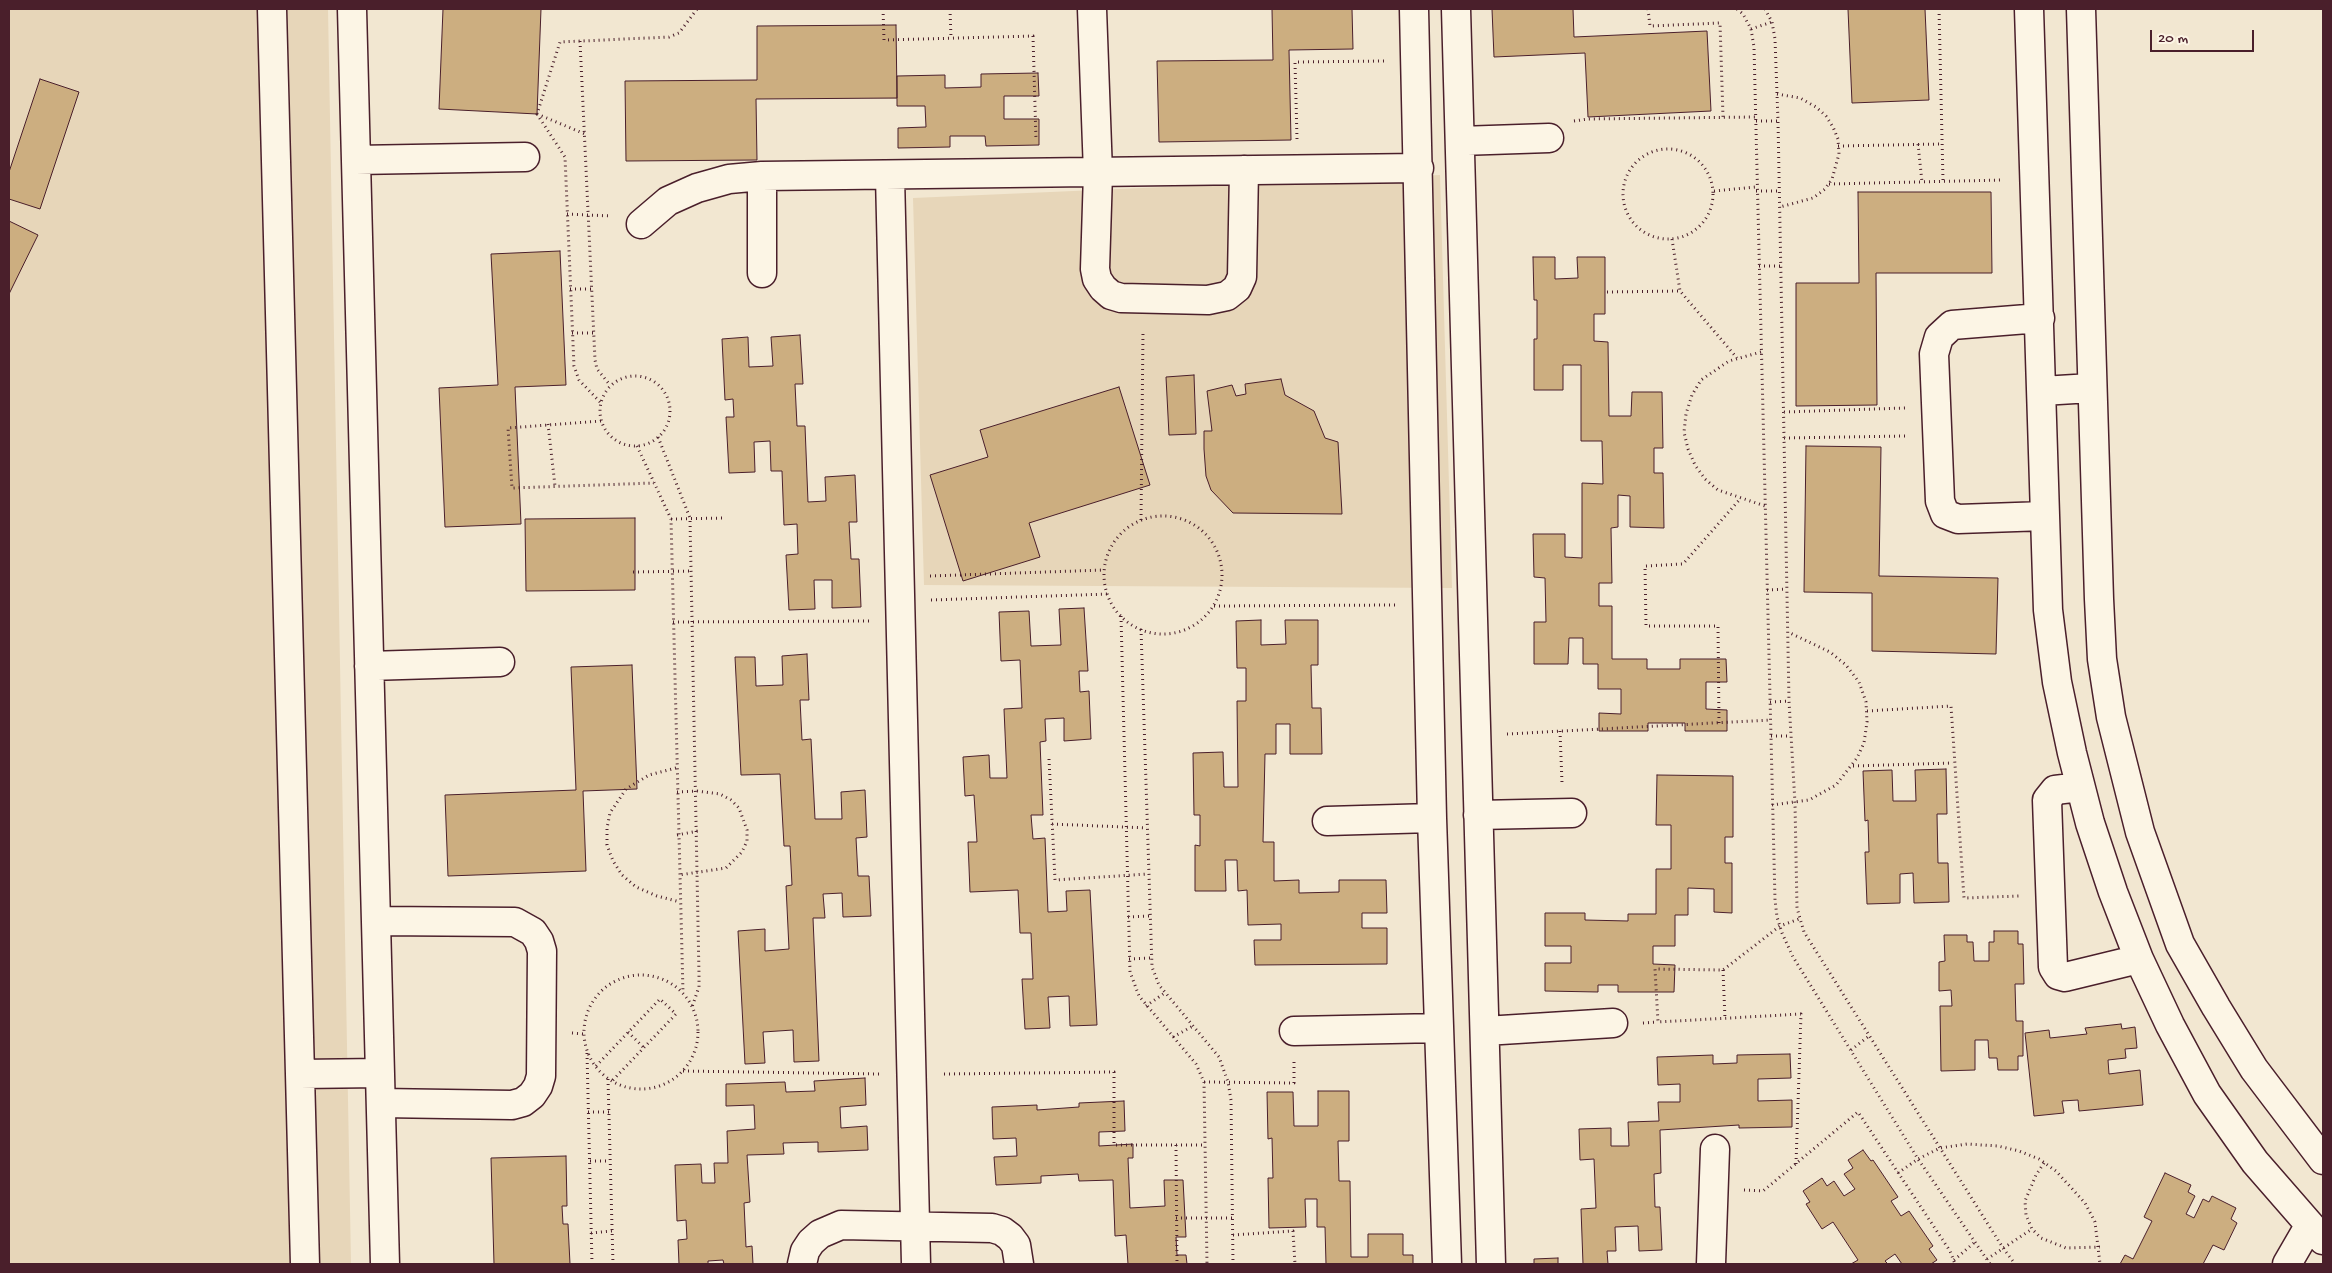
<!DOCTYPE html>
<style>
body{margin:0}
#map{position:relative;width:2332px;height:1273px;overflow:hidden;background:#f2e7d1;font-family:"Gochi Hand",sans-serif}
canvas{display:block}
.frame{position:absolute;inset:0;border:10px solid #4a1f2b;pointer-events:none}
.scale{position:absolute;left:2150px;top:30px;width:104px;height:22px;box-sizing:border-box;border:2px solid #4a1f2b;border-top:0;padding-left:6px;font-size:15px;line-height:18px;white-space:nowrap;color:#4a1f2b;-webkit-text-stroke:4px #fcf5e5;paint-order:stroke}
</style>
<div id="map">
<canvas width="2332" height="1273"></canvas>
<div class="frame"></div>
<div class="scale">20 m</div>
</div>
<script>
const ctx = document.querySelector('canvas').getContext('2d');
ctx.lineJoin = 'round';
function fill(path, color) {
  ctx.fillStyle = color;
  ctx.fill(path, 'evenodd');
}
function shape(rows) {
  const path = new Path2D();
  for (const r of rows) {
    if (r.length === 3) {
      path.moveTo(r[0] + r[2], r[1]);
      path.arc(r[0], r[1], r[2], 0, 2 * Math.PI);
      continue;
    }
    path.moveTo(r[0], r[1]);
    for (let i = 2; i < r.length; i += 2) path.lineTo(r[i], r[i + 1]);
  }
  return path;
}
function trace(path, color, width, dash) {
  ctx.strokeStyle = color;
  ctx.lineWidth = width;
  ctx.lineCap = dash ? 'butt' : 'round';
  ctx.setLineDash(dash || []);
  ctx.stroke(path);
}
fill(shape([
 [9,9,328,9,351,1264,9,1264],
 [1440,175,1452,588,924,585,913,198]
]), '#e7d6b9');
const building = shape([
 [443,9,541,9,537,114,439,109,443,9],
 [1272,9,1352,9,1353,49,1289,50,1291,140,1159,142,1157,61,1273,60,1272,9],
 [1492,9,1573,9,1574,37,1707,31,1711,111,1588,117,1585,53,1494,57,1492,9],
 [1848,9,1925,9,1929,100,1852,103,1848,9],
 [896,25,897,98,756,99,757,160,626,161,625,81,757,80,757,26,896,25],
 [1038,73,1039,96,1004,96,1004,119,1039,119,1039,145,986,146,985,136,950,136,950,147,898,148,898,128,926,127,925,106,897,106,897,76,945,75,945,88,981,87,981,74,1038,73],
 [40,79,79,92,40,209,9,199,9,172,40,79],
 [1858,192,1991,192,1992,273,1876,273,1877,405,1796,406,1796,283,1859,283,1858,192],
 [9,221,38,235,9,294,9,221],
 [560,251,566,385,515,387,521,524,445,527,439,388,498,385,491,254,560,251],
 [1533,257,1555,257,1555,279,1578,278,1577,257,1605,257,1605,314,1594,314,1594,341,1608,342,1609,416,1631,416,1632,392,1662,392,1663,448,1654,448,1654,473,1663,473,1664,528,1630,527,1630,496,1618,495,1618,527,1611,528,1612,583,1599,583,1599,606,1612,606,1612,659,1647,659,1647,669,1680,669,1680,659,1726,659,1727,682,1706,682,1706,709,1727,710,1727,731,1685,731,1685,723,1648,723,1648,731,1599,731,1599,713,1621,714,1621,689,1598,689,1598,664,1583,664,1583,638,1569,638,1568,664,1534,664,1534,622,1546,622,1545,578,1534,577,1533,534,1565,534,1565,557,1582,558,1582,483,1603,484,1602,441,1581,441,1581,365,1563,365,1563,390,1534,390,1534,339,1537,339,1537,300,1534,300,1533,257],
 [800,335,803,384,795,384,797,426,805,426,808,502,826,501,825,477,855,475,857,522,849,522,851,559,859,559,861,607,832,608,832,580,814,580,815,609,789,610,786,555,798,554,797,524,784,525,782,471,771,471,770,441,754,442,755,472,729,473,726,417,734,417,733,399,725,400,722,339,748,337,749,367,773,366,771,337,800,335],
 [1194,375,1196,434,1169,435,1166,377,1194,375],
 [1281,379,1285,395,1314,411,1325,438,1338,442,1342,514,1233,513,1211,490,1206,476,1204,449,1204,431,1212,431,1207,391,1232,385,1236,396,1246,394,1245,384,1281,379],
 [1119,387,1150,485,1029,523,1040,557,963,581,930,475,988,457,980,430,1119,387],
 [1806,446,1881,447,1879,576,1998,578,1996,654,1872,651,1872,593,1804,592,1806,446],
 [635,518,635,590,526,591,525,519,635,518],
 [1084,608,1088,671,1079,671,1080,692,1089,691,1091,739,1064,741,1064,718,1045,719,1046,741,1040,742,1043,815,1031,815,1033,839,1045,838,1048,912,1067,911,1066,891,1090,890,1097,1025,1070,1026,1069,996,1048,997,1050,1028,1025,1029,1022,979,1033,979,1031,933,1020,933,1018,890,970,892,968,842,977,842,974,795,965,796,963,757,989,755,990,778,1007,778,1004,709,1022,708,1020,660,1001,661,999,612,1029,611,1031,646,1061,645,1059,609,1084,608],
 [1261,620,1261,645,1286,644,1285,620,1318,620,1318,665,1311,665,1312,708,1321,708,1322,754,1290,754,1290,724,1276,724,1276,754,1265,754,1263,842,1274,842,1274,881,1299,880,1299,893,1339,892,1339,880,1386,880,1387,913,1362,913,1362,928,1387,928,1387,964,1255,965,1254,940,1281,940,1281,924,1248,925,1247,890,1238,891,1237,860,1225,860,1226,891,1195,891,1195,845,1200,846,1200,815,1194,815,1193,753,1223,752,1224,787,1238,787,1237,701,1246,701,1246,668,1237,668,1236,621,1261,620],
 [807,654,809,700,800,700,802,740,811,739,815,819,842,819,841,792,865,790,867,837,856,838,858,876,869,876,871,916,843,917,842,893,823,894,825,918,813,918,819,1061,794,1062,793,1030,763,1032,765,1063,745,1064,738,931,765,929,765,951,789,949,786,886,792,885,790,846,784,846,780,774,741,775,735,657,755,657,756,686,783,685,782,656,807,654],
 [632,665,637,789,583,791,586,871,448,876,445,795,576,790,571,667,632,665],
 [1946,769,1947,814,1937,814,1938,863,1948,863,1949,902,1914,903,1913,873,1900,874,1900,903,1867,904,1865,852,1869,852,1868,820,1865,821,1863,771,1892,770,1893,801,1916,801,1915,770,1946,769],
 [1657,775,1733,776,1733,837,1725,837,1725,863,1732,863,1732,913,1714,912,1714,889,1688,888,1688,915,1675,915,1675,946,1653,946,1653,964,1675,965,1674,992,1618,992,1618,985,1598,985,1598,992,1545,991,1545,963,1571,963,1571,946,1545,946,1545,913,1585,913,1585,920,1628,921,1628,914,1656,914,1656,869,1671,869,1671,825,1656,825,1657,775],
 [1994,931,2018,931,2018,944,2023,944,2024,984,2015,984,2016,1021,2023,1021,2023,1056,2018,1056,2018,1070,1998,1070,1997,1058,1989,1058,1988,1040,1975,1040,1975,1070,1941,1071,1940,1006,1952,1006,1951,990,1939,991,1939,962,1945,961,1944,935,1967,935,1967,942,1973,942,1974,961,1989,961,1989,942,1994,942,1994,931],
 [2121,1024,2122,1029,2135,1027,2137,1048,2125,1049,2126,1058,2108,1060,2109,1074,2140,1070,2143,1105,2079,1111,2078,1100,2062,1101,2064,1113,2034,1116,2025,1033,2049,1030,2050,1038,2087,1034,2085,1028,2121,1024],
 [1790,1054,1791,1078,1758,1079,1758,1101,1792,1100,1792,1127,1739,1128,1739,1125,1660,1130,1661,1173,1654,1174,1655,1207,1660,1207,1662,1250,1639,1251,1638,1226,1615,1227,1616,1251,1607,1251,1608,1264,1583,1264,1581,1209,1596,1208,1594,1159,1580,1160,1579,1129,1611,1128,1611,1146,1629,1146,1628,1122,1659,1121,1658,1102,1680,1102,1680,1084,1658,1085,1657,1057,1713,1055,1713,1064,1737,1063,1737,1055,1790,1054],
 [865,1078,866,1105,840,1107,841,1128,867,1126,868,1150,818,1152,818,1142,783,1143,784,1154,747,1155,750,1202,744,1203,746,1247,752,1246,753,1264,724,1264,723,1260,708,1261,708,1264,679,1264,678,1240,687,1239,686,1220,677,1221,675,1165,701,1164,702,1183,715,1183,714,1163,728,1163,727,1131,755,1129,754,1105,726,1106,726,1084,785,1082,786,1092,815,1091,814,1081,865,1078],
 [1318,1091,1349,1091,1349,1141,1338,1141,1339,1181,1350,1181,1351,1257,1368,1257,1368,1234,1403,1234,1403,1255,1413,1255,1413,1264,1326,1264,1325,1227,1317,1227,1317,1199,1305,1199,1306,1227,1269,1228,1268,1178,1273,1178,1272,1138,1268,1139,1267,1092,1293,1092,1294,1126,1318,1126,1318,1091],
 [1124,1101,1125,1131,1099,1132,1099,1146,1133,1144,1133,1158,1128,1158,1130,1208,1165,1206,1164,1180,1183,1180,1186,1237,1176,1237,1177,1255,1186,1255,1187,1264,1128,1264,1126,1235,1115,1236,1113,1180,1079,1181,1078,1174,1041,1176,1041,1183,996,1185,994,1157,1017,1156,1016,1138,993,1139,992,1107,1037,1105,1037,1110,1079,1107,1079,1103,1124,1101],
 [1863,1150,1871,1161,1873,1160,1898,1197,1891,1201,1901,1216,1909,1211,1933,1246,1929,1249,1937,1260,1931,1264,1902,1264,1895,1254,1885,1261,1888,1264,1851,1264,1858,1260,1833,1222,1822,1229,1806,1204,1810,1202,1803,1191,1822,1178,1827,1186,1834,1181,1844,1196,1855,1189,1844,1174,1853,1168,1848,1160,1863,1150],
 [566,1156,567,1206,562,1206,563,1224,568,1224,570,1264,494,1264,491,1158,566,1156],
 [2165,1173,2191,1185,2188,1192,2195,1196,2186,1214,2194,1218,2203,1199,2209,1202,2212,1196,2236,1208,2231,1219,2237,1223,2224,1250,2213,1245,2203,1264,2120,1264,2125,1255,2133,1259,2152,1221,2144,1217,2165,1173],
 [1558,1258,1558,1264,1534,1264,1534,1259,1558,1258]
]);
fill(building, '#ccae80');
trace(building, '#4a1f2b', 1);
const minor = shape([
 [272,9,305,1264],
 [352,9,385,1264],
 [1092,9,1098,173,1095,269,1097,279,1103,288,1111,295,1121,298,1208,300,1227,296,1237,288,1242,277,1244,170],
 [1414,9,1432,818,1447,1264],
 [1456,9,1491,1264],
 [2029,9,2048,610,2057,682,2072,753,2090,823,2113,892,2139,959,2170,1025,2207,1094,2255,1162,2323,1240],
 [2081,9,2099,599,2102,659,2111,717,2140,832,2180,944,2216,1007,2254,1069,2323,1160],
 [1460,141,1549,138],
 [356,160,525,157],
 [762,176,762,273],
 [890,176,916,1264],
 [641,224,668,201,697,188,729,179,762,176,1419,168],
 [2040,318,1952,325,1939,337,1934,354,1940,501,1945,514,1958,519,2045,516],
 [2042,391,2091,388],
 [369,666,500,662],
 [2080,787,2055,790,2047,800,2053,967,2058,975,2065,977,2139,959],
 [1478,815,1572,813],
 [1327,821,1432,818],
 [376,921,515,922,533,932,539,941,542,951,541,1076,538,1086,532,1095,523,1102,512,1105,381,1103],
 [1294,1031,1439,1028],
 [1485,1031,1613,1023],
 [300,1074,380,1073],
 [802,1264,805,1251,811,1242,820,1234,841,1225,992,1228,1002,1231,1010,1237,1016,1245,1019,1264],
 [1711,1264,1715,1149],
 [2287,1264,2309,1226]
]);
trace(minor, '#4a1f2b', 31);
trace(shape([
 [883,9,884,40,1033,36,1036,140],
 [950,9,951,38],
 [1648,9,1650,26,1720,23,1723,117],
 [1737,9,1743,14,1751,29,1754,47,1775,900,1777,917,1782,933,1793,957,1918,1159,1990,1264],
 [1765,9,1772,22,1775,39,1778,121,1789,701,1795,803,1797,908,1804,932,2003,1248,2015,1264],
 [1939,9,1943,181],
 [1751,29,1772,22],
 [580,41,595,360,597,369,610,385],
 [1777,94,1800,98,1816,107,1826,116,1833,127,1838,139,1839,154,1832,179,1825,189,1813,198,1780,207],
 [537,114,585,134],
 [1574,121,1588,119,1755,117],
 [1756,121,1778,121],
 [1297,139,1295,62,1385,61],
 [1918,144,1922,182],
 [1838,146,1941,144],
 [1668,194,45],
 [1829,184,2003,180],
 [1714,191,1756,187],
 [1756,191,1780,191],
 [567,214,611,216],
 [1672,239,1680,291,1737,358],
 [1759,266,1781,266],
 [570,289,592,289],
 [1607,292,1680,291],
 [572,333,593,333],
 [1761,352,1729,361,1701,380,1692,395,1686,414,1684,432,1688,449,1695,465,1705,479,1718,490,1765,506],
 [635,411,35],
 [600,402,579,380,574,366,565,157,537,114,560,42,669,37,679,33,697,9],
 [1784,412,1905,408],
 [601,421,508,428,512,488,654,483],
 [548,424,555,486],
 [658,437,690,518,699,975,699,987,692,1007],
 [1784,438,1906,436],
 [637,446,671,519,683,993],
 [1163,575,59],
 [671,519,724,518],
 [1141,520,1143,331],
 [633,572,692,571],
 [930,576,1104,570],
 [1767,590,1787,589],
 [931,600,1108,594],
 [1214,606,1396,605],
 [1121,616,1130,972,1139,996,1196,1064,1204,1082,1207,1264],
 [673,622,869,621],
 [1141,629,1152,967,1159,985,1219,1057,1228,1082,1231,1100,1233,1264],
 [1770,702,1789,701],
 [1867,711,1951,706,1964,898,2019,896],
 [1719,723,1718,626,1646,626,1645,566,1683,564,1740,499],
 [1560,731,1562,783],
 [1507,734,1770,720],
 [1771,736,1791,736],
 [1049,759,1055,880,1148,874],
 [1853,766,1953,763],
 [676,768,649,775,626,789,610,813,607,828,607,845,613,861,622,875,636,887,657,896,680,902],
 [677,792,697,791,720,794,731,800,739,808,747,830,747,841,742,852,726,868,679,875],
 [1772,805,1809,800,1836,785,1857,758,1864,743,1867,722,1866,702,1859,682,1846,665,1830,652,1788,632],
 [1052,824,1147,828],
 [677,835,698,831],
 [1128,917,1149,916],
 [1129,959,1151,958],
 [1723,970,1725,1019],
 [641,1032,57],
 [1146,1006,1166,992],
 [1643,1023,1658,1022],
 [628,1032,644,1048],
 [572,1033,584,1034],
 [1173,1037,1193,1026],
 [1851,1050,1869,1036],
 [587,1053,592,1264],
 [596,1066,660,999,676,1014,612,1081],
 [683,1071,880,1074],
 [944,1074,1114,1072,1114,1145,1205,1145],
 [608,1079,613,1264],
 [1204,1082,1294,1083,1294,1062],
 [588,1112,609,1112],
 [1176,1145,1177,1264],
 [590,1161,610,1161],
 [2044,1163,2036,1175,2025,1201,2026,1215,2032,1229,2041,1238,2066,1248,2100,1247],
 [1796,1164,1801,1014,1658,1022,1655,969,1723,970,1780,926,1799,919],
 [1898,1173,1918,1159,1940,1148,1967,1144,1998,1146,2019,1151,2039,1159,2056,1171,2085,1203,2095,1222,2100,1264],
 [1744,1190,1763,1191,1858,1112,1950,1251,1955,1264],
 [1176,1218,1232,1218],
 [591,1233,612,1231],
 [1233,1235,1293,1231,1295,1264],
 [1987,1259,2032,1229],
 [1954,1260,1975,1242]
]), '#4a1f2b', 3, [1, 4]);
trace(minor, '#fcf5e5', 28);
</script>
